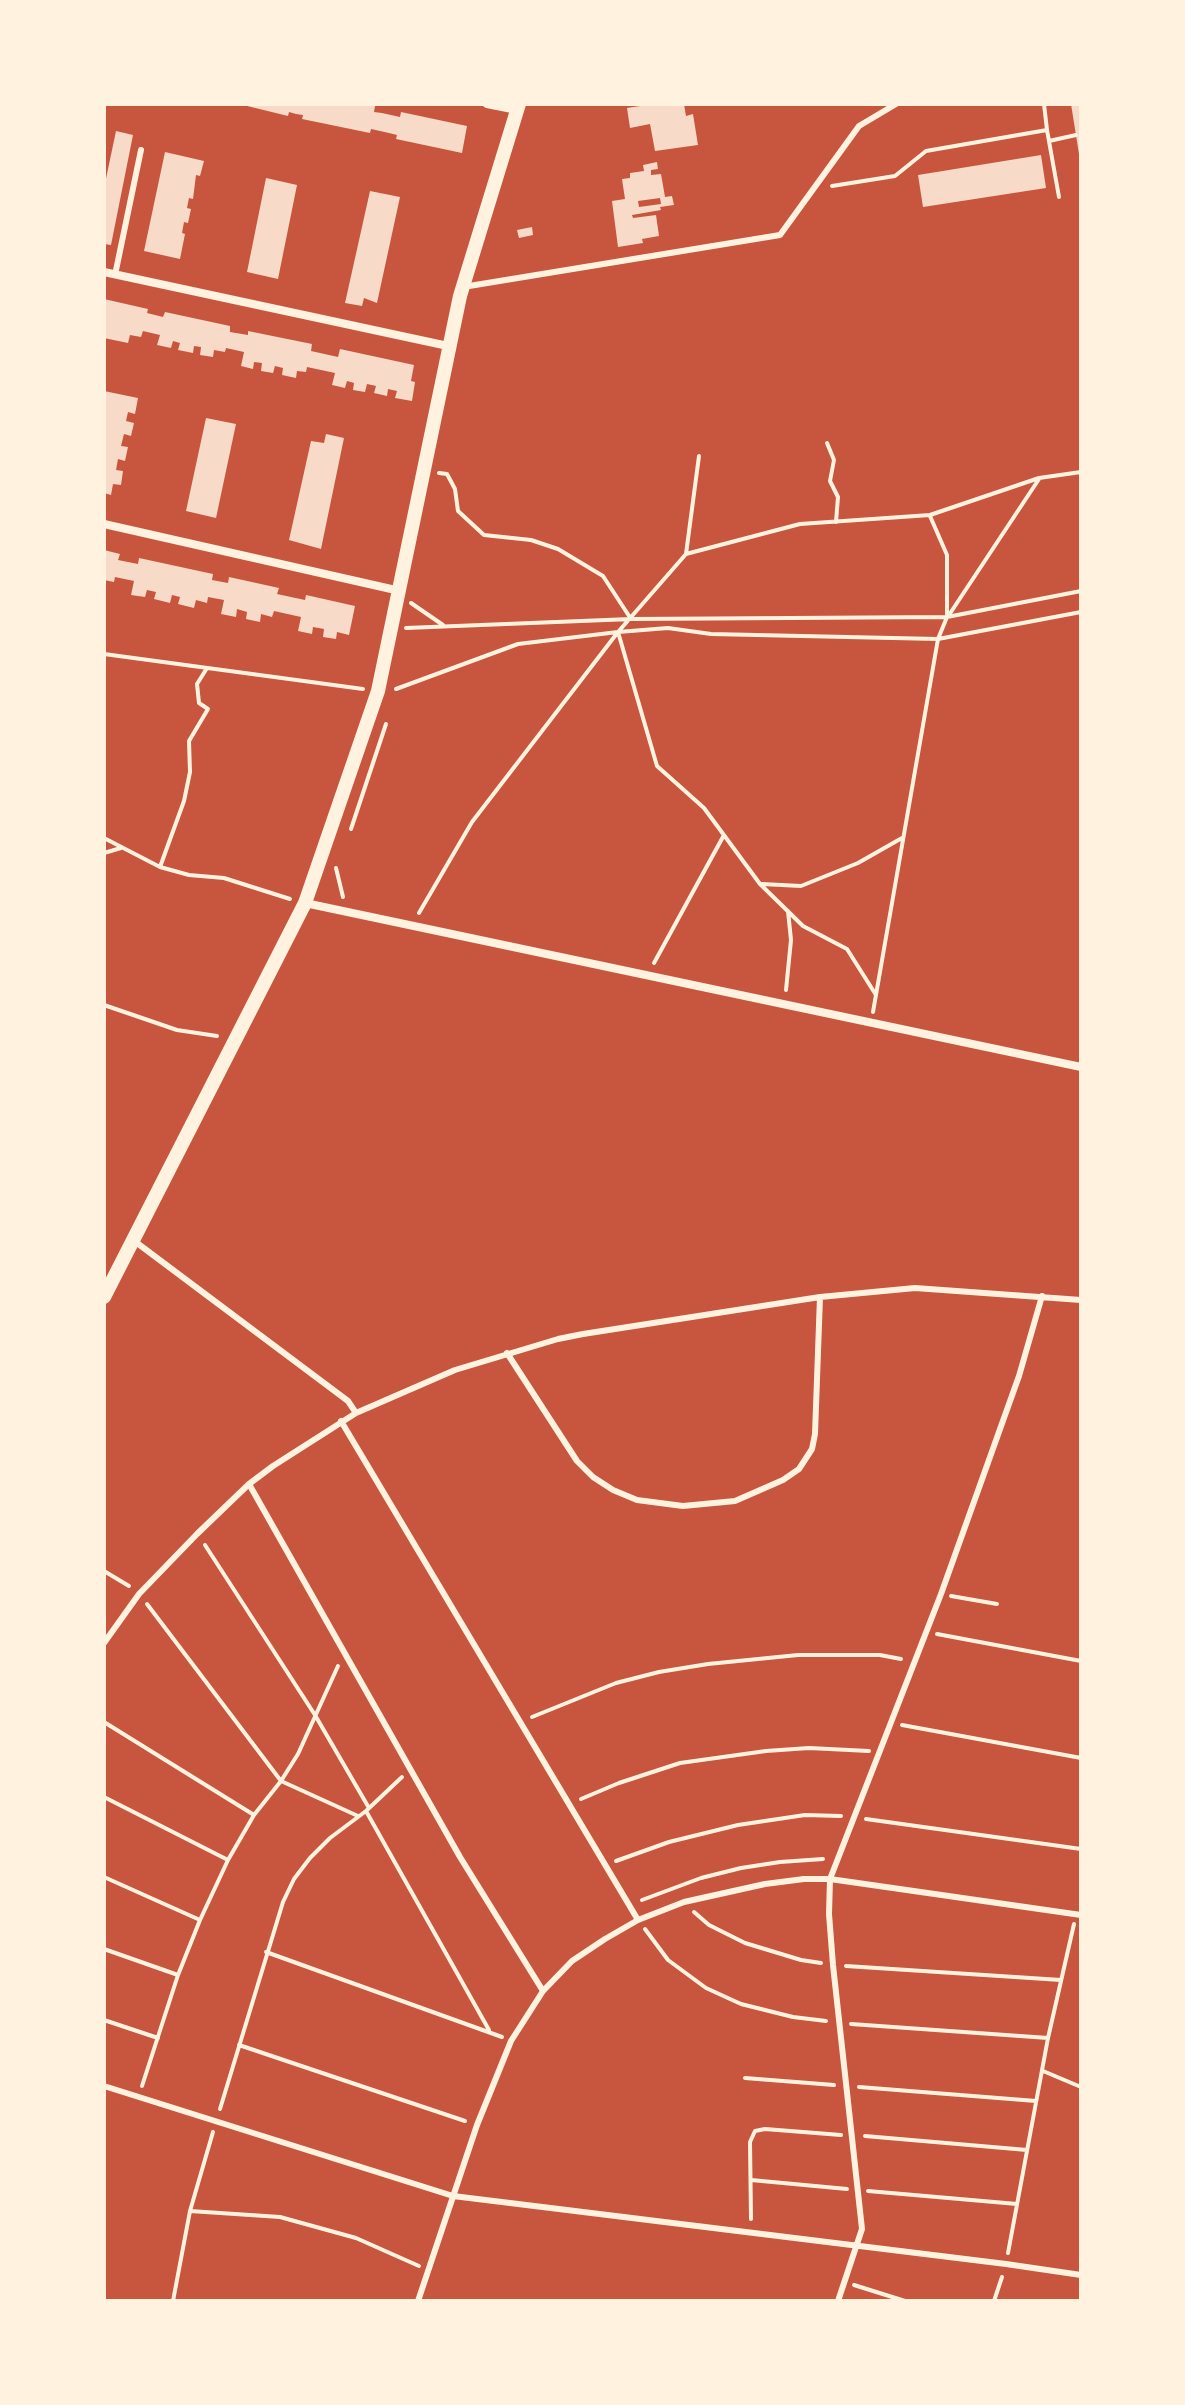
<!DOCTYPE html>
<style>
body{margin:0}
#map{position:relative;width:1185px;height:2405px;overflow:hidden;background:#c8553d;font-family:Quicksand,sans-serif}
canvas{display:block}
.frame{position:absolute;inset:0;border:106px solid #fff3e0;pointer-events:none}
</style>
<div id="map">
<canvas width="1185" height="2405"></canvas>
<div class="frame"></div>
</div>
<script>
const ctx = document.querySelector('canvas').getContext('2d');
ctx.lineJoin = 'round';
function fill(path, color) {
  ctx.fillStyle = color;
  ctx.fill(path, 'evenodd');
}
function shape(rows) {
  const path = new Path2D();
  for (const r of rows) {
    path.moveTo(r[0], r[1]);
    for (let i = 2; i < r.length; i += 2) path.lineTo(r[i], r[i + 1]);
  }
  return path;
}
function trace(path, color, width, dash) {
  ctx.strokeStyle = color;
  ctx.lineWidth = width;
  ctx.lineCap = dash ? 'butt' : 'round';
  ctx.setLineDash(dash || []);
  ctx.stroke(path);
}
fill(shape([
 [239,104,367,104,375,106,374,112,382,113,400,117,401,112,467,126,462,153,396,139,397,135,389,133,371,129,370,133,302,119,303,115,296,114,289,112,288,116],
 [684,104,686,116,693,114,698,145,655,151,650,124,630,128,627,108,653,104],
 [1071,104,1081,104,1081,154,1079,154],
 [116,131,133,135,111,245,104,244,104,188],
 [165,152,204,161,200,176,196,175,193,199,189,198,187,208,191,209,188,223,184,222,182,233,185,234,180,259,144,251],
 [1041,155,1046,188,923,207,918,175],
 [657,162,658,169,651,170,651,175,661,174,665,197,672,196,674,205,660,207,661,210,632,215,633,218,656,215,659,236,642,239,643,243,618,247,612,201,625,199,622,179,630,178,630,173,644,171,643,165],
 [660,198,661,204,639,207,638,201],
 [266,178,297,185,278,279,247,272],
 [370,191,400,197,377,303,364,298,362,306,345,303],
 [532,227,533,235,519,238,517,230],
 [104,299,148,309,147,313,163,317,165,312,230,326,230,332,248,335,248,331,312,344,311,351,338,357,340,349,414,365,411,381,415,382,412,401,395,398,397,391,388,389,387,396,374,393,376,386,367,384,365,392,353,390,354,383,347,381,345,388,332,385,335,373,307,367,306,372,297,371,296,378,282,375,283,368,275,366,273,373,261,371,262,363,254,362,253,369,241,366,244,352,226,348,225,352,214,350,213,357,200,355,201,347,194,346,193,353,178,350,180,343,173,341,171,348,157,345,160,335,143,331,141,337,130,335,128,343,104,338],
 [104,391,138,398,135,414,128,412,126,421,134,423,131,436,124,434,121,446,128,447,125,461,118,459,116,470,123,471,121,485,113,484,111,495,104,493],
 [206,418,236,424,216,518,186,511],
 [326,434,344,438,321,549,289,540,311,441,324,443],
 [104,550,120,554,118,560,138,564,139,558,213,574,212,580,228,583,229,577,279,588,277,594,305,600,306,595,355,606,349,635,337,632,336,639,323,637,324,629,313,627,312,634,298,631,301,617,274,611,272,617,261,614,260,622,246,619,247,612,237,609,236,617,221,614,224,600,208,597,207,603,196,600,194,608,178,604,180,597,172,595,170,603,154,599,156,592,147,590,145,597,131,595,134,581,115,577,114,582,104,580]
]), '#f7dbc8');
trace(shape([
 [1044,104,1047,130],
 [1049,141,1076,135],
 [832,186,895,176,926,151,1047,130,1059,197],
 [827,443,834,460,830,481,838,497,836,522],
 [439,473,447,474,455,489,458,511,484,535,531,540,558,549,603,576,631,619],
 [686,554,699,456],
 [411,603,443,625],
 [949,615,1039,479],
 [406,628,631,619,947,617,1081,591],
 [618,632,657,766,704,808,760,884,803,926,847,949,876,995],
 [104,654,363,689],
 [396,689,518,644,618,632,668,628,711,634,938,639,1081,612],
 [351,829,386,724],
 [104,838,160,867,189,875,224,878,290,899],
 [104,853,121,848],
 [160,867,184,801,190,772,189,741,208,709,199,703,197,684,207,668],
 [336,868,343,897],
 [762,884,801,886,858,863,902,838],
 [419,913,472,822,618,632,686,554,800,524,930,515,1039,478,1081,472],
 [654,963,724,835],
 [786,990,791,940,788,911],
 [104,1005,177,1030,217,1036],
 [873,1012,938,639,947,617,947,555,930,516],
 [205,1545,315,1715,369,1808],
 [104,1571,129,1586],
 [951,1596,997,1604],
 [147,1604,281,1781,358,1816],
 [937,1634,1081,1661],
 [532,1717,616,1683,659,1672,708,1664,798,1655,880,1655,901,1659],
 [104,1722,254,1815],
 [902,1725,1081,1758],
 [104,1797,228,1860],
 [581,1799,619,1783,680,1763,766,1751,809,1748,869,1751],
 [366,1811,489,2030],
 [866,1819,1081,1849],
 [616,1861,669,1842,738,1825,805,1815,841,1816],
 [104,1877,200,1920,178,1975,142,2086],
 [642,1900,701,1878,741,1868,780,1862,823,1859],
 [694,1912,709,1925,745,1943,801,1960,821,1963],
 [200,1920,228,1860,254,1815,281,1781,298,1754,338,1666],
 [645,1929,668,1960,706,1988,741,2004,793,2017,826,2021],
 [104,1949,178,1975],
 [266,1952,502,2037],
 [846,1966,1061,1980],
 [104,2020,158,2038],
 [851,2024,1048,2038],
 [239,2045,465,2121],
 [1043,2071,1081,2087],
 [745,2078,834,2085],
 [859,2087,1036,2101],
 [220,2109,283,1902,294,1879,310,1858,330,1838,366,1811,402,1777],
 [865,2136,1027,2150],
 [751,2180,847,2189],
 [868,2191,1017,2204],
 [190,2211,280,2217,356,2238,419,2266],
 [751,2219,750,2142,755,2131,765,2129,841,2135],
 [1008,2253,1048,2038,1074,1924],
 [854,2285,905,2301],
 [173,2301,190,2211,213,2132],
 [994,2301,1002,2277]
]), '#fff3e0', 4);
trace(shape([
 [115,275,141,150],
 [463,287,780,235,859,126,896,104],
 [133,1240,348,1401,356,1413],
 [507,1353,577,1461,593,1477,613,1490,637,1500,683,1506,735,1501,783,1480,799,1469,812,1449,815,1434,820,1297],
 [341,1421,638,1920],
 [249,1484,460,1857,543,1991],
 [104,1643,139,1594,197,1534,249,1484,273,1466,356,1413,455,1370,558,1339,583,1334,820,1297,915,1288,1081,1300],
 [104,2086,453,2196,1006,2264,1081,2275],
 [418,2301,477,2125,511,2041,543,1991,572,1961,605,1939,638,1920,684,1902,765,1884,804,1879,830,1879,1081,1915],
 [838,2301,862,2229,833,1965,829,1914,830,1879,941,1594,1019,1376,1042,1296]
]), '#fff3e0', 6);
trace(shape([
 [487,104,517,110],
 [104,272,448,346],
 [104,524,400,591],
 [305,903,1081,1067]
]), '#fff3e0', 8);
trace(shape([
 [104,1297,305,903,378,691,460,296,519,104]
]), '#fff3e0', 14);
</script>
